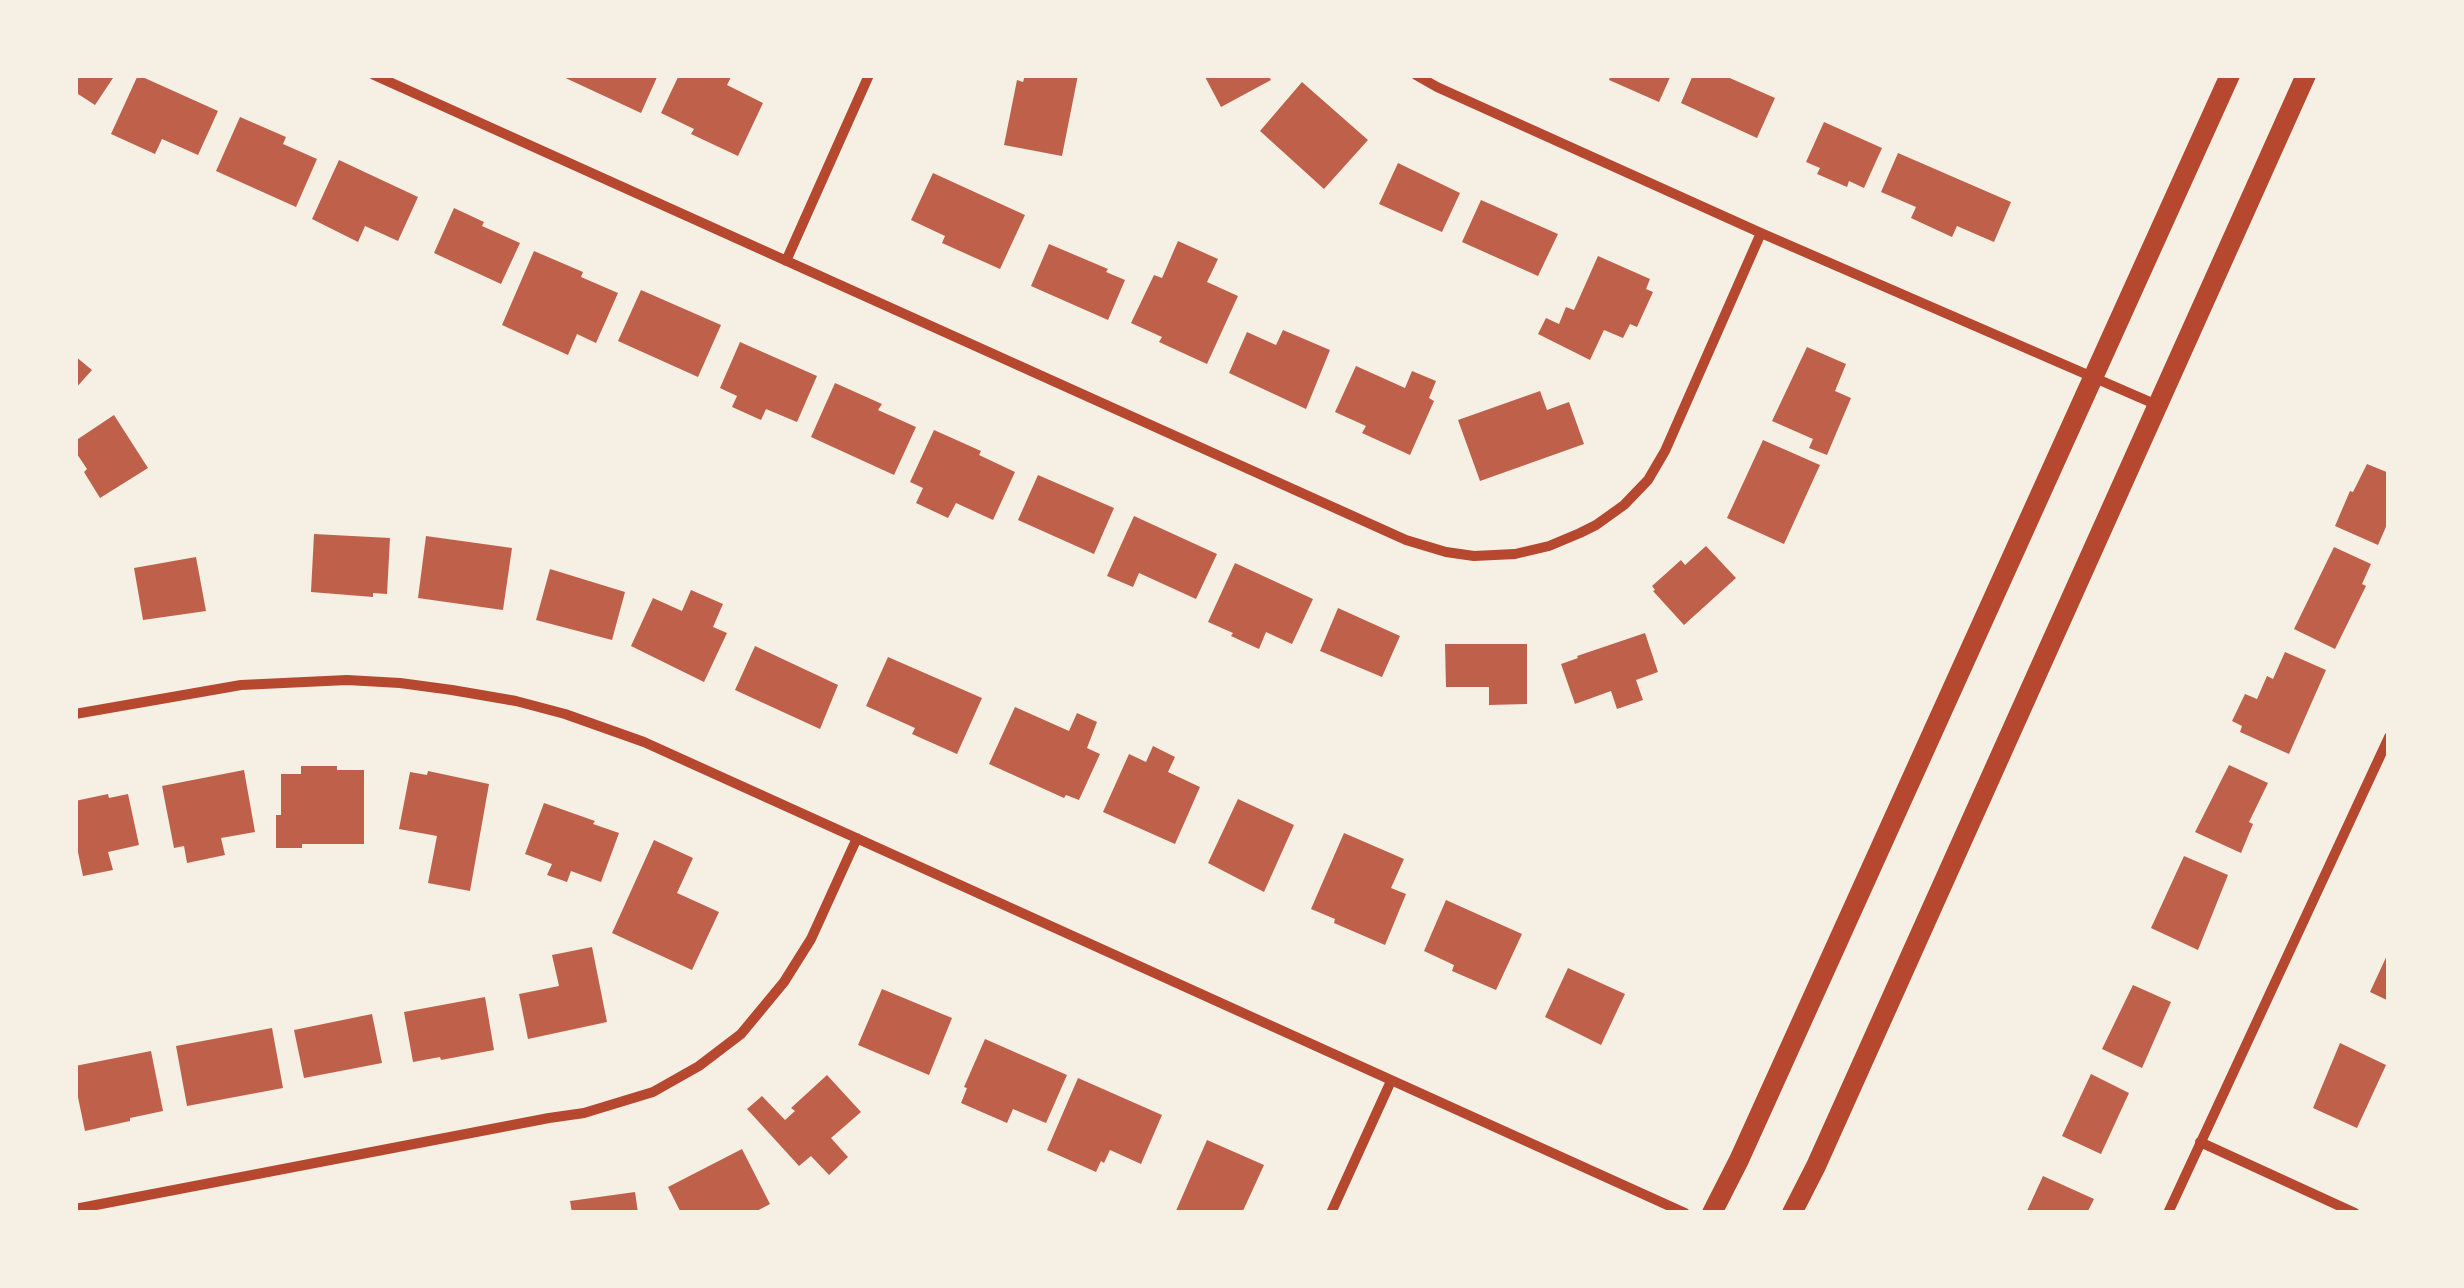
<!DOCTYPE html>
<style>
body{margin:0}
#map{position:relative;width:2464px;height:1288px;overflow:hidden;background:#f6efe4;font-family:"Golos Text",sans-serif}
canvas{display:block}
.frame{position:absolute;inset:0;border:78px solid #f6efe4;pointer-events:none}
</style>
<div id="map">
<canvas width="2464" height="1288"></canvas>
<div class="frame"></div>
</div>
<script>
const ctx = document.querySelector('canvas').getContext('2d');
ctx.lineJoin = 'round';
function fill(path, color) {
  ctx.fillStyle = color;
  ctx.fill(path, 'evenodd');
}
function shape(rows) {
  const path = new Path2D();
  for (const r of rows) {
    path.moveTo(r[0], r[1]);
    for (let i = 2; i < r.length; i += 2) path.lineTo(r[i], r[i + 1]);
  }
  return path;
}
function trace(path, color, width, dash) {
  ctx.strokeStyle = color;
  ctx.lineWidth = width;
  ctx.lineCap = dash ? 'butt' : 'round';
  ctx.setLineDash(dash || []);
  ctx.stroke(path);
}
fill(shape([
 [75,75,115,75,95,105,75,92],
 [138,75,218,111,198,155,162,139,155,154,111,134],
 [559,75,658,75,641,113],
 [679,75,732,75,727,85,763,103,738,156,691,134,694,129,661,113],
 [1025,75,1078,75,1062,156,1004,145,1017,80,1023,82],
 [1204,75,1268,75,1271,80,1221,107],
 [1611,75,1671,75,1659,102,1609,80],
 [1693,75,1723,75,1775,98,1757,138,1681,103],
 [1302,82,1368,140,1324,189,1260,131],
 [240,117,286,137,283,144,317,159,296,207,216,171],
 [1824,122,1882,148,1864,188,1849,181,1847,187,1817,174,1820,168,1806,162],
 [1898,153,2011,202,1994,242,1957,226,1952,237,1911,218,1916,207,1881,192],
 [339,160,418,197,398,241,365,226,358,242,312,219],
 [1398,163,1460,193,1442,232,1379,204],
 [933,173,1025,215,1000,269,942,243,945,236,911,220],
 [1481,200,1558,234,1538,276,1462,242],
 [454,208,484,222,482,226,520,243,501,284,434,253],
 [1178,241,1218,259,1207,282,1238,296,1207,364,1159,342,1162,337,1131,323,1154,275,1162,278],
 [1049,244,1108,269,1106,272,1125,280,1108,320,1031,286],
 [534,251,583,272,581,277,618,293,596,343,577,334,568,355,502,325],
 [1598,256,1650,279,1646,289,1653,292,1637,327,1630,324,1623,338,1604,330,1590,360,1538,334,1546,318,1559,324,1566,307,1574,310],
 [641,290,721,325,698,377,618,341],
 [1283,330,1330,350,1306,409,1229,373,1247,332,1276,345],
 [740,342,817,376,797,422,766,409,761,420,732,407,737,396,720,388],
 [1807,347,1846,364,1835,391,1851,398,1827,455,1809,448,1813,439,1772,421],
 [75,356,92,370,75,389],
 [1356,366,1405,388,1412,371,1436,381,1429,398,1434,401,1410,455,1362,433,1366,426,1335,412],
 [835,383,882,404,878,410,916,427,894,475,811,437],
 [1540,391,1547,410,1569,402,1584,444,1480,481,1458,420],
 [114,415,148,468,100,498,84,472,87,469,75,451,75,441],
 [934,430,981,451,979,455,1015,472,993,520,956,503,948,518,916,503,923,488,910,482],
 [1763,440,1820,465,1784,544,1727,518],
 [2367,464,2389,473,2389,520,2378,545,2335,526,2350,491,2353,492],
 [1038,475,1114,508,1094,554,1018,520],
 [1134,516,1217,554,1196,599,1139,573,1133,587,1107,576],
 [314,534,390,538,387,594,373,593,373,597,311,592],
 [426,536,512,548,503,610,418,598],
 [1706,546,1736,578,1684,625,1653,591,1655,590,1652,586,1681,560,1685,565],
 [2334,547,2371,564,2362,584,2366,586,2335,649,2294,629],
 [196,557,206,611,143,620,134,568],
 [1235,563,1313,599,1292,644,1266,632,1259,649,1231,636,1233,633,1208,622],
 [550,569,625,592,612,640,536,620],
 [691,590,723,604,713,627,727,633,704,682,631,646,653,598,682,611],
 [1338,608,1400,636,1382,677,1320,651],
 [1645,633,1658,672,1636,680,1643,700,1617,709,1611,691,1575,704,1561,664,1578,658,1577,656],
 [1445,644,1527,644,1527,704,1489,705,1489,687,1446,687],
 [755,646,838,685,820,729,735,690],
 [2285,652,2326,670,2289,754,2240,732,2242,726,2232,721,2245,694,2257,699,2267,676,2273,679],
 [888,657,982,698,957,754,912,734,915,728,866,706],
 [1015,707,1069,731,1077,713,1097,722,1087,748,1100,754,1079,800,1066,795,1064,798,989,764],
 [1153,746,1175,757,1168,772,1200,787,1175,844,1103,812,1129,754,1146,762],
 [2229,765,2268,783,2249,822,2253,824,2241,853,2195,832],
 [301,766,337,766,337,770,364,770,364,844,302,844,302,848,276,848,276,815,281,815,281,774,301,774],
 [244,770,255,832,221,838,225,855,187,863,184,846,174,848,162,786],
 [428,771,489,784,470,891,428,883,437,836,399,829,410,772,427,775],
 [108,794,109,798,128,794,139,845,108,852,113,870,83,876,75,838,75,801],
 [1238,799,1294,825,1264,892,1208,863],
 [544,803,595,821,593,824,619,833,601,882,571,871,567,882,547,875,552,864,525,854],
 [1344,833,1404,859,1391,888,1406,894,1385,945,1334,923,1335,919,1311,909],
 [654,840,693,858,677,893,719,912,692,970,612,933],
 [2184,856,2228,875,2198,950,2151,928],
 [1446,900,1522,934,1496,990,1452,971,1454,965,1424,951],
 [592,947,607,1022,528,1039,519,994,559,986,552,955],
 [2389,951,2389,1001,2370,992],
 [1568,968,1625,994,1601,1045,1545,1017],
 [2133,985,2171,1002,2142,1068,2102,1049],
 [882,989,952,1018,929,1075,858,1045],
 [485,997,494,1050,441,1060,440,1057,413,1062,404,1012],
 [372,1014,382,1063,304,1078,294,1030],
 [272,1028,283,1088,187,1106,176,1046],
 [985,1039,1067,1075,1046,1123,1013,1109,1007,1123,961,1103,967,1088,964,1087],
 [2340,1043,2386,1065,2357,1128,2313,1108],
 [151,1051,163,1111,130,1118,130,1121,85,1131,75,1083,75,1066],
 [2091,1074,2129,1093,2101,1154,2062,1136],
 [827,1075,861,1112,831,1138,848,1157,829,1175,811,1156,799,1166,747,1109,762,1096,785,1120,795,1111,791,1108],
 [1078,1078,1162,1115,1141,1164,1110,1150,1104,1163,1101,1161,1096,1172,1047,1150],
 [1207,1140,1264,1165,1242,1213,1175,1213],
 [742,1149,770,1204,753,1213,681,1213,668,1187],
 [2043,1176,2094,1199,2087,1213,2026,1213],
 [635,1192,638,1213,572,1213,570,1201]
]), '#bf614a');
trace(shape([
 [374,75,1406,540,1446,552,1474,556,1515,554,1549,546,1580,533,1596,525,1624,505,1648,480,1665,451,1761,233],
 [1416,75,1437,87,1761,233,2157,405],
 [786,261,869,75],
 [75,714,241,685,347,680,400,683,452,690,516,701,565,714,644,742,1685,1213],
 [2200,1142,2355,1213],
 [75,1209,549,1118,584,1113,653,1092,699,1066,741,1034,784,982,811,939,857,838],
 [1331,1213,1391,1081],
 [2168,1213,2389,737]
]), '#b5482f', 10);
trace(shape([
 [1712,1213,1739,1160,2230,75],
 [1792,1213,1816,1166,2306,75]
]), '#b5482f', 20);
</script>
